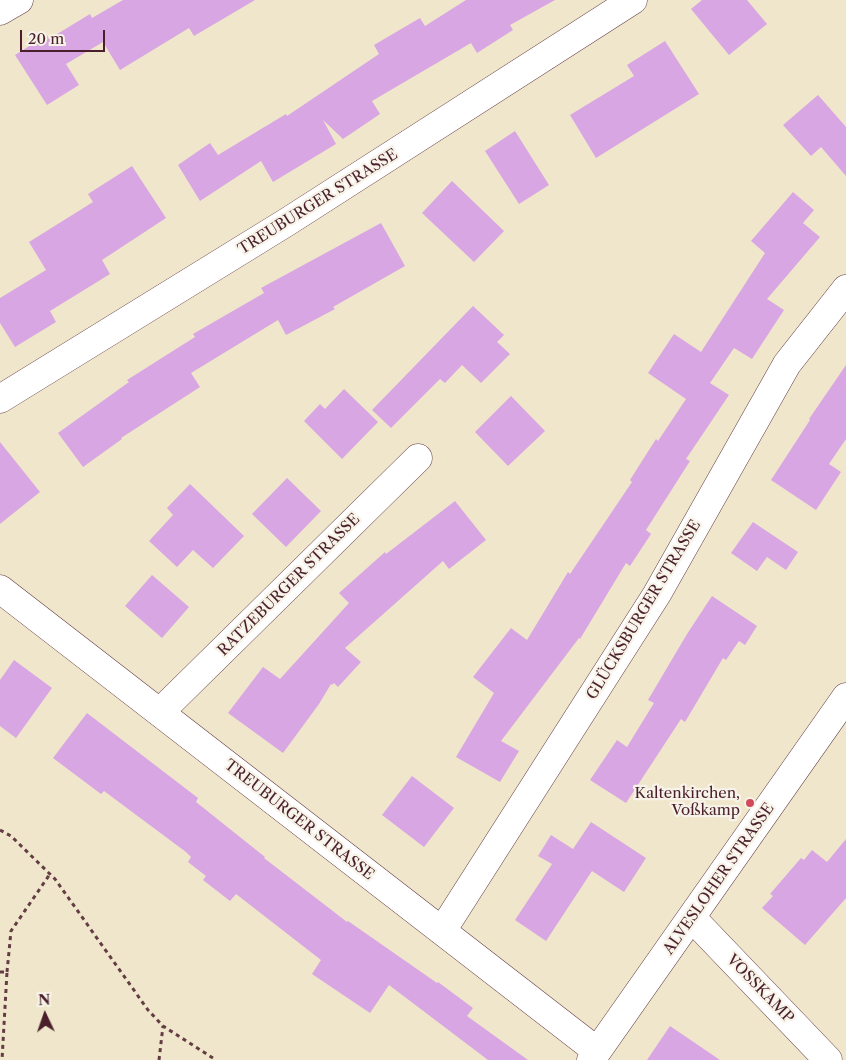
<!DOCTYPE html>
<meta charset="utf-8">
<style>
body{margin:0}
#map{position:relative;width:846px;height:1060px;overflow:hidden;background:#f0e6cc;font-family:"Libre Caslon Text",serif}
canvas{display:block}
.north{position:absolute;left:20px;top:990px;width:50px;height:50px;-webkit-text-stroke:4px #f7f3e8;paint-order:stroke;rotate:357deg;font-size:14px;font-weight:700;line-height:20px;text-align:center;color:#4a1f2b}
.north::after{content:'';display:block;margin:auto;width:18px;height:22px;background:#4a1f2b;clip-path:polygon(50% 0,100% 100%,50% 72%,0 100%)}
.scale{position:absolute;left:20px;top:30px;width:85px;height:22px;box-sizing:border-box;border:2px solid #4a1f2b;border-top:0;padding-left:6px;font-size:15px;line-height:18px;white-space:nowrap;color:#4a1f2b;-webkit-text-stroke:4px #f7f3e8;paint-order:stroke}
</style>
<div id="map">
<canvas width="846" height="1060"></canvas>
<div class="north">N</div>
<div class="scale">20 m</div>
</div>
<script>
const ctx = document.querySelector('canvas').getContext('2d');
ctx.lineJoin = 'round';
function fill(path, color) {
  ctx.fillStyle = color;
  ctx.fill(path, 'evenodd');
}
function shape(rows) {
  const path = new Path2D();
  for (const r of rows) {
    path.moveTo(r[0], r[1]);
    for (let i = 2; i < r.length; i += 2) path.lineTo(r[i], r[i + 1]);
  }
  return path;
}
function trace(path, color, width, dash) {
  ctx.strokeStyle = color;
  ctx.lineWidth = width;
  ctx.lineCap = dash ? 'butt' : 'round';
  ctx.setLineDash(dash || []);
  ctx.stroke(path);
}
function label(font, color, halo, rows, align = 'center') {
  ctx.font = font + ' "Libre Caslon Text",serif';
  ctx.lineWidth = 4.5;
  ctx.setLineDash([]);
  ctx.textBaseline = 'middle';
  ctx.strokeStyle = halo;
  ctx.fillStyle = color;
  for (const [text, x, y, turn = 0] of rows) {
    ctx.save();
    ctx.translate(x, y);
    ctx.rotate((+turn || 0) * Math.PI / 180);
    ctx.textAlign = isNaN(turn) ? turn : align;
    if (halo) ctx.strokeText(text, 0, 0);
    ctx.fillText(text, 0, 0);
    ctx.restore();
  }
}
fill(shape([
 [123,0,255,0,194,36,189,28,120,70,103,42,66,64,79,85,47,105,15,55,47,35,49,39,90,14,92,18],
 [466,0,555,0,510,25,513,30,477,53,471,43,372,101,380,114,343,139,323,120,336,144,273,182,261,161,200,201,178,165,210,143,218,155,286,114,287,116,379,54,374,45,420,18,425,26],
 [702,0,747,0,767,24,729,55,691,9],
 [665,41,699,94,596,158,570,115,634,76,627,65],
 [818,95,846,127,846,176,821,147,811,156,783,125],
 [515,131,549,185,519,204,485,151],
 [132,166,166,218,102,260,110,274,50,311,56,322,15,347,0,323,0,298,46,270,29,242,93,202,88,194],
 [452,181,504,231,474,262,422,213],
 [793,192,814,210,803,223,820,237,767,299,784,310,752,359,734,348,710,383,729,395,686,459,690,461,646,530,651,534,630,566,626,563,580,639,579,638,501,741,519,751,500,782,456,757,494,693,473,677,511,628,527,640,568,572,570,574,632,482,630,480,656,439,658,441,686,399,648,373,674,334,701,352,765,253,751,241],
 [381,223,405,266,333,307,335,309,286,335,278,320,191,373,200,387,121,438,122,439,83,467,58,433,129,382,127,380,195,337,193,334,264,293,261,288],
 [473,306,504,335,497,342,510,354,481,383,462,365,445,383,440,379,391,428,372,410],
 [846,365,846,439,829,464,841,472,816,510,771,480,810,420,809,419],
 [344,389,378,422,342,459,304,421,320,404,325,409],
 [511,396,545,431,508,466,475,432],
 [0,442,40,492,0,524],
 [287,478,321,511,286,547,252,514],
 [190,484,244,536,213,568,193,550,177,567,149,541,173,515,167,508],
 [455,501,486,540,449,569,443,561,345,648,361,662,338,687,334,683,332,685,331,684,319,704,283,753,228,713,263,667,280,679,349,603,339,593,385,552,386,554],
 [753,522,798,552,786,570,767,557,757,571,731,553],
 [152,575,189,607,162,638,125,606],
 [712,596,757,626,745,645,739,641,726,660,723,658,685,722,681,719,626,803,590,780,617,740,627,747,654,703,648,700,687,634],
 [14,660,52,688,16,738,0,726,0,680],
 [87,713,198,798,196,802,265,857,264,858,347,922,348,921,437,983,438,982,473,1008,467,1016,528,1060,488,1060,389,985,370,1013,312,974,321,960,236,894,230,901,203,880,206,876,188,862,191,857,186,852,104,791,101,794,53,758],
 [412,776,454,808,424,847,382,815],
 [591,822,646,858,624,892,592,871,546,941,515,920,552,864,538,856,551,835,573,849],
 [846,839,846,898,805,945,762,908,773,896,770,894,801,858,804,860,812,850,827,862],
 [670,1026,720,1060,647,1060]
]), '#d8a6e2');
const minor = shape([
 [0,11,19,0],
 [0,399,287,222,633,0],
 [0,589,597,1051],
 [160,712,418,458],
 [692,918,828,1060],
 [442,931,657,594,787,364,846,289],
 [591,1060,846,697]
]);
trace(minor, '#633d43', 29);
trace(shape([
 [0,830,11,836,55,879,148,1010,163,1026,216,1060],
 [0,972,7,972,2,1060],
 [7,972,11,931,50,874],
 [159,1060,163,1026]
]), '#633d43', 3, [4, 4]);
trace(minor, '#fff', 28);
for (const [x, y, r, color] of [
 [750,803,5,"#d1495b"]
]) {
  const dot = new Path2D();
  dot.arc(x, y, r, 0, 2 * Math.PI);
  ctx.fillStyle = color;
  ctx.fill(dot);
  trace(dot, '#f7f3e8', 2);
}
label('15px', '#4a1f2b', '#f7f3e8', [
 ["TREUBURGER STRASSE",318,202,-32],
 ["RATZEBURGER STRASSE",289,585,-45],
 ["GLÜCKSBURGER STRASSE",644,610,-59],
 ["TREUBURGER STRASSE",299,820,38],
 ["ALVESLOHER STRASSE",719,879,-55],
 ["VOSSKAMP",760,989,46]
]);
label('15px', '#4a1f2b', '#f7f3e8', [
 ["Kaltenkirchen,",740,794],
 ["Voßkamp",740,811]
], 'right');
</script>
